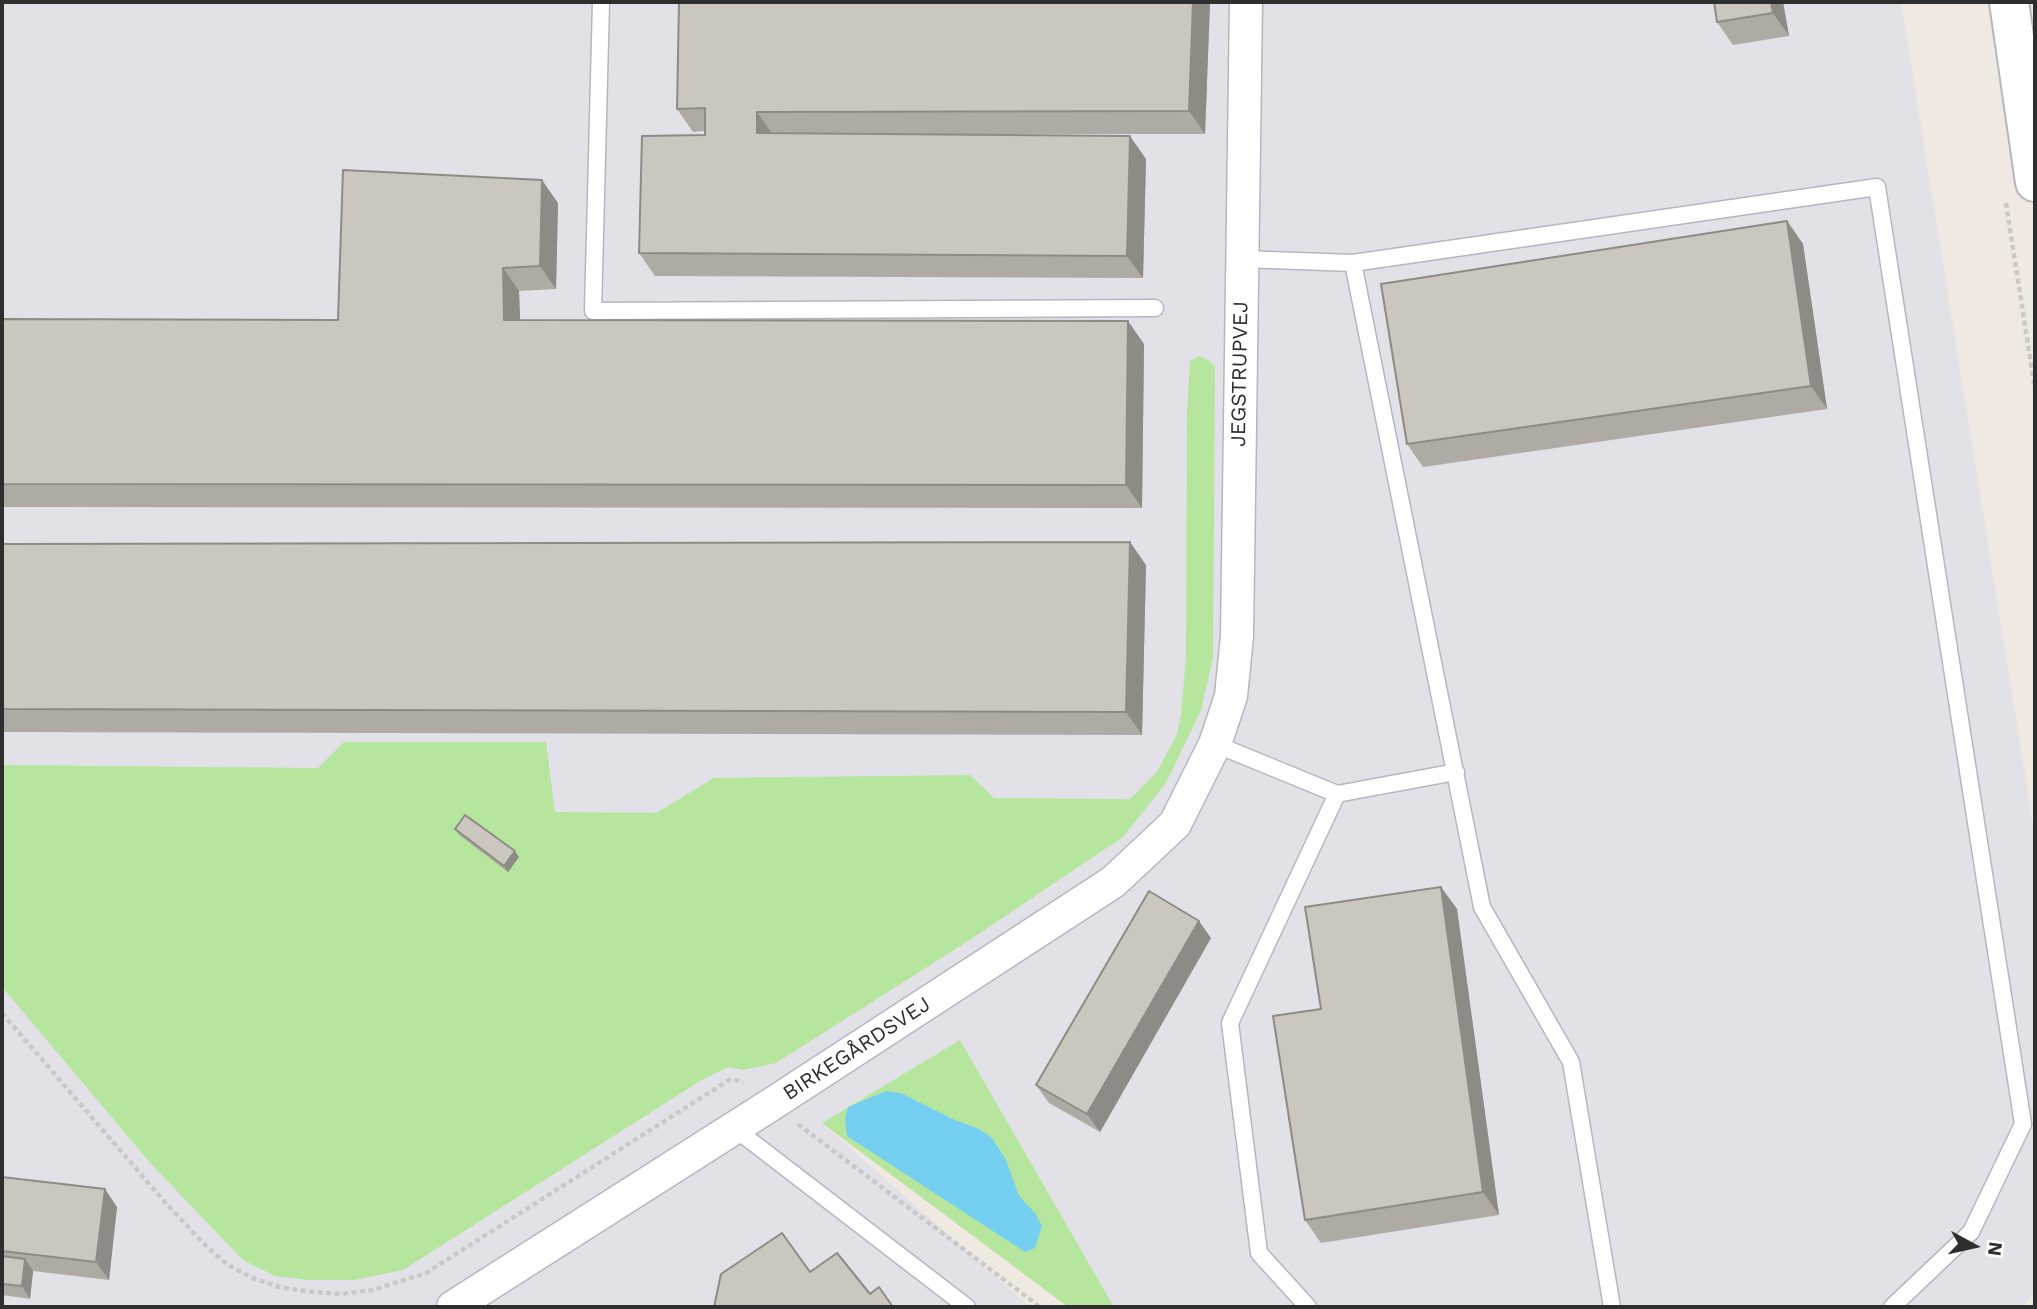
<!DOCTYPE html>
<meta charset="utf-8">
<style>
body{margin:0}
#map{position:relative;width:2037px;height:1309px;overflow:hidden;background:#efe9e1;font-family:"Work Sans",sans-serif}
canvas{display:block}
.frame{position:absolute;inset:0;border:4px solid #2e2e2e;pointer-events:none}
.north{position:absolute;left:1939px;top:1211px;width:70px;height:70px;-webkit-text-stroke:5px #fff;paint-order:stroke;rotate:98deg;font-size:19px;font-weight:700;line-height:28px;text-align:center;color:#2e2e2e}
.north::after{content:'';display:block;margin:auto;width:24px;height:32px;background:#2e2e2e;clip-path:polygon(50% 0,100% 100%,50% 72%,0 100%)}
</style>
<div id="map">
<canvas width="2037" height="1309"></canvas>
<div class="frame"></div>
<div class="north">N</div>
</div>
<script>
const ctx = document.querySelector('canvas').getContext('2d');
ctx.lineJoin = 'round';
function fill(path, color) {
  ctx.fillStyle = color;
  ctx.fill(path, 'evenodd');
}
function shape(rows) {
  const path = new Path2D();
  for (const r of rows) {
    path.moveTo(r[0], r[1]);
    for (let i = 2; i < r.length; i += 2) path.lineTo(r[i], r[i + 1]);
  }
  return path;
}
function trace(path, color, width, dash) {
  ctx.strokeStyle = color;
  ctx.lineWidth = width;
  ctx.lineCap = dash ? 'butt' : 'round';
  ctx.setLineDash(dash || []);
  ctx.stroke(path);
}
function label(font, color, halo, rows, align = 'center') {
  ctx.font = font + ' "Work Sans",sans-serif';
  ctx.lineWidth = 5;
  ctx.setLineDash([]);
  ctx.textBaseline = 'middle';
  ctx.strokeStyle = halo;
  ctx.fillStyle = color;
  for (const [text, x, y, turn = 0] of rows) {
    ctx.save();
    ctx.translate(x, y);
    ctx.rotate((+turn || 0) * Math.PI / 180);
    ctx.textAlign = isNaN(turn) ? turn : align;
    if (halo) ctx.strokeText(text, 0, 0);
    ctx.fillText(text, 0, 0);
    ctx.restore();
  }
}
fill(shape([
 [2,2,1901,2,2035,837,2035,1292,2022,1307,1114,1307,960,1040,822,1123,1030,1307,2,1307]
]), '#e3e1e8');
fill(shape([
 [1199,356,1210,361,1215,367,1213,658,1201,710,1166,783,1123,837,968,941,776,1063,743,1070,728,1067,700,1081,403,1270,354,1280,309,1280,275,1276,243,1260,152,1165,2,987,2,765,318,768,344,742,546,742,555,812,656,813,714,778,970,775,994,798,1130,799,1157,772,1177,734,1181,714,1186,658,1187,412,1190,361],
 [960,1040,1114,1307,1068,1307,822,1123]
]), '#b6e59e');
fill(shape([
 [886,1091,901,1093,955,1120,979,1129,992,1138,1006,1160,1019,1196,1035,1213,1042,1226,1035,1248,1025,1252,847,1136,845,1119,848,1107]
]), '#75cff0');
const lane = shape([
 [601,2,593,311,1155,308],
 [1242,259,1353,263,1482,907,1571,1062,1612,1307],
 [1353,263,1877,187,2023,1124,1971,1232,1892,1307],
 [1215,744,1337,794,1230,1023,1259,1253,1308,1307],
 [1337,794,1456,772],
 [734,1128,967,1307]
]);
const street = shape([
 [453,1307,772,1104,1113,882,1175,824,1215,744,1231,696,1237,636,1246,2]
]);
const secondary = shape([
 [2009,2,2035,182]
]);
trace(lane, '#b4b7c1', 19);
trace(street, '#b4b7c1', 35);
trace(secondary, '#b4b7c1', 42);
trace(shape([
 [2006,203,2035,390],
 [2,1013,163,1200,207,1247,228,1265,253,1278,279,1287,313,1292,340,1294,373,1290,426,1273,729,1080,737,1080,743,1083],
 [798,1124,1040,1307]
]), '#c9c9c9', 4.5, [5, 3.5]);
trace(lane, '#fff', 16);
trace(street, '#fff', 32);
trace(secondary, '#fff', 38);
fill(shape([
 [679,2,1210,2,1205,134,893,134,1146,159,1143,278,655,276,639,253,705,135,705,131,693,132,677,109],
 [1783,2,1789,36,1733,45,1717,22],
 [558,203,556,289,519,291,520,320,1144,344,1142,508,2,507,2,319,338,320],
 [1787,221,1803,244,1827,409,1423,467,1407,444],
 [2,544,1146,565,1142,735,2,732],
 [455,829,519,857,508,872,459,835],
 [1441,887,1457,909,1499,1215,1321,1243,1305,1220,1321,1009],
 [1211,938,1100,1132,1049,1103,1036,1085],
 [2,1177,117,1207,109,1280,33,1271,30,1299,2,1295]
]), '#afaba4');
fill(shape([
 [1193,2,1210,2,1205,134,1189,111],
 [1771,2,1783,2,1789,36,1773,13],
 [757,112,773,135,757,133],
 [1130,136,1146,159,1143,278,1127,256],
 [542,180,558,203,556,289,540,266],
 [1787,221,1803,244,1827,409,1811,386],
 [503,268,519,291,521,343,504,320],
 [1128,321,1144,344,1142,508,1126,485],
 [1130,542,1146,565,1142,735,1126,712],
 [515,851,519,857,508,872,504,866],
 [1441,887,1457,909,1499,1215,1483,1192],
 [1199,921,1211,938,1100,1132,1087,1114],
 [105,1189,117,1207,109,1280,96,1262],
 [25,1259,33,1271,30,1299,22,1286]
]), '#8e8b86');
const building = shape([
 [679,2,1193,2,1189,111,757,112,757,133,1130,136,1127,256,639,253,642,136,705,135,705,108,677,109,679,2],
 [1714,2,1771,2,1773,13,1717,22,1714,2],
 [343,170,542,180,540,266,503,268,504,320,1128,321,1126,485,2,484,2,319,338,320,343,170],
 [1787,221,1811,386,1407,444,1381,284,1787,221],
 [1130,542,1126,712,2,709,2,544,1130,542],
 [465,815,515,851,504,866,455,829,465,815],
 [1441,887,1483,1192,1305,1220,1273,1016,1321,1009,1305,907,1441,887],
 [1149,891,1199,921,1087,1114,1036,1085,1149,891],
 [2,1177,105,1189,96,1262,2,1251,2,1177],
 [782,1233,810,1272,837,1253,870,1294,879,1287,893,1307,714,1307,721,1274,782,1233],
 [2,1256,25,1259,22,1286,2,1284,2,1256]
]);
fill(building, '#cbc7bf');
trace(building, '#8e8b86', 2);
label('21px', '#2e2e2e', '#fff', [
 ["JEGSTRUPVEJ",1240,374,-89],
 ["BIRKEGÅRDSVEJ",857,1049,-33]
]);
</script>
